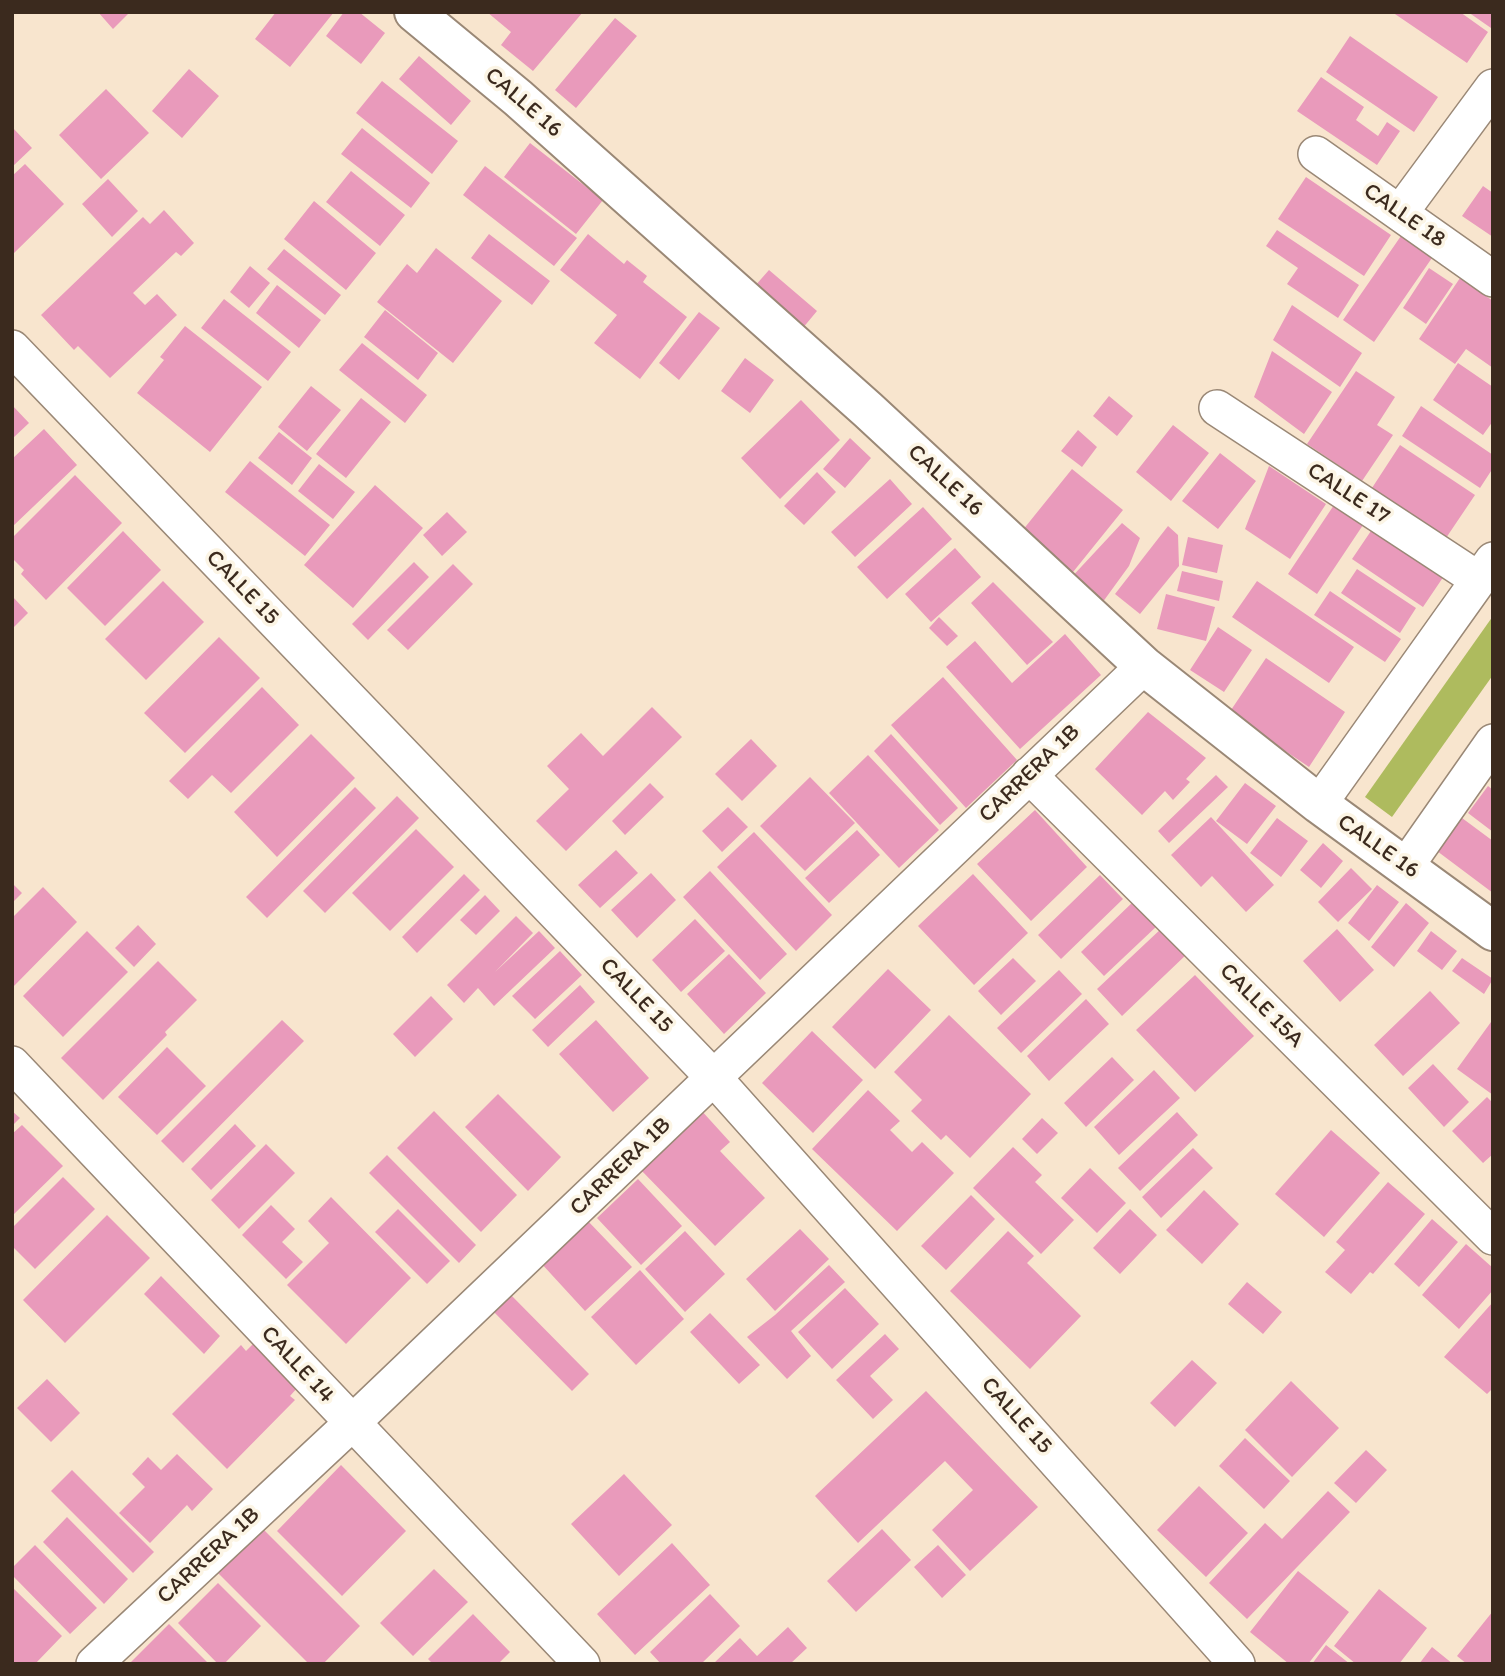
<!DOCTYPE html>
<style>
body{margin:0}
#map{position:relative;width:1505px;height:1676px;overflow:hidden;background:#f8e5ce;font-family:Itim,sans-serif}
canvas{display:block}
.frame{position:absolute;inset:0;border:14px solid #3b2a1e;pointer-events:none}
</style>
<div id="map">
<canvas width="1505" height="1676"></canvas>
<div class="frame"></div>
</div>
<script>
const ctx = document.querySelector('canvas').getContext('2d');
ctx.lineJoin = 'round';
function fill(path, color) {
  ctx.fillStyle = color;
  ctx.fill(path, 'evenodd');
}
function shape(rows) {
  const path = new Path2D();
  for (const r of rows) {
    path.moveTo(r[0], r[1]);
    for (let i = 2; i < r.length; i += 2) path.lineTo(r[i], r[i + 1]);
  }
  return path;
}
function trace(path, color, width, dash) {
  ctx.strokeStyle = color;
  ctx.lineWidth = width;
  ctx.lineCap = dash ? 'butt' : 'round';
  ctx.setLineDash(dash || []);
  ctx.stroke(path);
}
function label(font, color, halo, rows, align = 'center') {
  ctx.font = font + ' Itim,sans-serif';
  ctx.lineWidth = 7;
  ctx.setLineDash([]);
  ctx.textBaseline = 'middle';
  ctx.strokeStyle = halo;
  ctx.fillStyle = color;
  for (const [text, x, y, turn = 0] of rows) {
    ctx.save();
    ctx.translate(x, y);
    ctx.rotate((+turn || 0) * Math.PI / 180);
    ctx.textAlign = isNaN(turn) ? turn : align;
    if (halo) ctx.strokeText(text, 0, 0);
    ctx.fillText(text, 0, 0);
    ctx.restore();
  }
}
fill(shape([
 [1493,616,1493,675,1392,817,1365,797]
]), '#aebb5e');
fill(shape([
 [98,12,130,12,113,29],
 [276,12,334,12,290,67,255,39],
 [344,12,359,12,385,33,361,64,326,36],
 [487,12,583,12,533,71,501,45,511,32],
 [1392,12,1460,12,1488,32,1467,63],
 [1468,12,1493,12,1493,25,1491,28],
 [615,18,637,36,576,108,555,90],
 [1350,36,1438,97,1414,132,1326,72],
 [419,56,471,101,451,125,399,79],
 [189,69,219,96,182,138,152,111],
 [1321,77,1364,107,1356,120,1378,136,1387,122,1400,131,1377,165,1297,111],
 [382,81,458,141,432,174,356,113],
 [106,89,149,133,101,179,59,135],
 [12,127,32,148,12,167],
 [362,128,430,183,411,208,341,154],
 [530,143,603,200,576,234,504,177],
 [25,164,64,204,12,255,12,176],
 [485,166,577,238,554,266,463,195],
 [351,171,405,215,380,246,326,202],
 [1306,177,1391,235,1364,276,1278,219],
 [108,179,138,211,112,237,82,204],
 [1483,186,1493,193,1493,237,1462,216],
 [314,201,376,253,346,290,284,239],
 [164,210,194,243,181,256,176,252,133,293,145,305,157,294,177,315,110,378,78,346,74,350,41,315,143,217,150,224],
 [1277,230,1359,285,1338,318,1287,284,1298,268,1266,246],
 [1403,233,1434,255,1374,342,1343,320],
 [489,234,550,281,532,305,471,258],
 [588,234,624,264,627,260,647,276,643,282,687,317,640,379,594,343,617,315,560,270],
 [436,248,502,301,453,363,377,302,407,264,417,273],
 [284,249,341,295,325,315,267,269],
 [250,266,270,283,249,308,230,292],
 [1429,268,1453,284,1426,324,1403,308],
 [769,270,817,311,802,329,754,287],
 [1460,278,1493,301,1493,368,1466,349,1455,364,1419,339],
 [277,285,321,320,299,348,256,313],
 [224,299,291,352,268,381,201,328],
 [1292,305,1362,353,1340,387,1273,340],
 [385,310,438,353,418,380,364,337],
 [699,312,720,328,679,380,659,363],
 [185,326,262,387,210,452,137,393,164,360,160,357],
 [362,343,427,395,405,423,339,370],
 [1272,351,1332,392,1304,434,1254,397],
 [745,358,774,380,750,413,721,391],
 [1458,363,1493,387,1493,421,1483,435,1433,400],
 [1356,371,1395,397,1377,425,1393,435,1362,481,1307,444],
 [311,386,341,410,307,451,278,427],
 [1109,396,1133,416,1117,436,1093,416],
 [361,398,391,422,346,478,316,454],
 [801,400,840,440,780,499,741,458],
 [12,405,29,423,12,439],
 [1421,406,1493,455,1493,468,1480,488,1402,436],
 [1173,425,1209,453,1171,501,1136,472],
 [44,429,77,465,12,527,12,459],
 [1078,430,1097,447,1082,467,1061,451],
 [279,432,312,458,292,485,258,458],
 [850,438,871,458,845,488,823,469],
 [1400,445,1475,495,1446,538,1372,488],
 [1220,453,1256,481,1218,529,1182,501],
 [250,461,330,525,305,556,225,492],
 [319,464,355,492,333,519,298,491],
 [1269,466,1326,504,1290,559,1245,529],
 [1072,469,1123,510,1069,577,1018,536],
 [817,472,836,492,804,525,784,506],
 [75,475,122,523,46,600,21,574,24,570,12,558,12,538],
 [890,479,912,504,855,557,831,532],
 [375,485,423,528,353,608,304,565],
 [1336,502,1365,522,1317,594,1288,574],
 [923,507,952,539,887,599,857,567],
 [447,512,467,532,442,556,423,535],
 [1122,523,1140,538,1129,566,1097,610,1068,581],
 [1375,525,1446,573,1423,607,1352,559],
 [1168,526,1178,535,1179,566,1140,614,1115,594],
 [123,531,161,570,105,626,67,588],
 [1188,537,1223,545,1217,573,1182,565],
 [955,548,981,577,931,622,905,594],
 [414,562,429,577,368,640,352,624],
 [453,564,473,584,408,650,387,630],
 [1357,569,1416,608,1400,633,1341,593],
 [1182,571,1223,581,1219,601,1177,591],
 [163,581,204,622,146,680,105,639],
 [1257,581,1354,647,1329,683,1232,617],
 [993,582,1053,642,1027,665,971,603],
 [1330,591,1401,639,1385,662,1314,615],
 [1166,594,1215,607,1206,641,1157,629],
 [12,596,28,613,12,629],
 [939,617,958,636,947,646,929,628],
 [1218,627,1252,650,1224,692,1190,670],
 [1065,634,1101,675,1020,749,946,667,975,641,1012,683],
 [219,637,260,678,185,753,144,713],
 [1266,658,1345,712,1309,767,1229,713],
 [943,677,1017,760,966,808,891,725],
 [262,687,299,725,231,793,212,775,188,799,169,781],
 [652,707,682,737,566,851,536,821,569,789,547,766,581,733,603,756],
 [1148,712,1206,758,1186,779,1190,782,1173,800,1165,791,1142,815,1095,769],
 [311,734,355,778,277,857,234,812],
 [891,734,958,808,940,825,874,751],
 [751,739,777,766,742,801,715,774],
 [868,755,939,830,899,868,829,793],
 [1216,775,1228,787,1169,843,1158,831],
 [810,777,855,823,805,871,760,826],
 [650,783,664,797,625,835,612,821],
 [1245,783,1276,806,1247,844,1216,821],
 [1488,786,1493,790,1493,832,1468,813],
 [355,787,376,808,267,918,246,897],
 [397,796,419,818,325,913,303,891],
 [728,807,748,827,722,852,702,831],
 [1035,810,1087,867,1031,921,977,864],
 [1211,817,1274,885,1246,912,1212,876,1201,887,1171,855],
 [1277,818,1308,841,1281,877,1250,853],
 [1462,818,1493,841,1493,893,1437,851],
 [416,829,454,867,390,931,352,893],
 [857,830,880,855,829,903,805,878],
 [754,832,832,915,796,951,717,867],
 [1323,843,1343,861,1321,888,1300,870],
 [616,850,638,873,600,908,578,885],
 [1351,868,1372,889,1338,922,1318,902],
 [710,871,787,954,760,980,683,897],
 [651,873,676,900,637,938,611,910],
 [464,874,480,890,417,953,402,937],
 [973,874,1028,933,974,985,918,926],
 [1100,875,1123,899,1061,959,1038,935],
 [12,883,22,893,12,903],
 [1377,885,1399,902,1369,941,1348,923],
 [43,887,77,922,12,988,12,918],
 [485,895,500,911,476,935,460,920],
 [1135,900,1158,925,1104,976,1081,952],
 [1406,903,1429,923,1394,967,1371,947],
 [516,916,533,933,495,972,539,931,555,948,494,1006,478,988,464,1003,447,985],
 [695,919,725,951,681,992,652,960],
 [138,925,156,944,134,967,115,948],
 [1163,927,1188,953,1122,1016,1097,989],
 [1337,929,1374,970,1340,1002,1303,961],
 [87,931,128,972,63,1037,23,996],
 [1431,931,1457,951,1442,970,1417,951],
 [560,951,582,975,535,1019,512,996],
 [729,954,766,993,724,1034,687,994],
 [1013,958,1036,981,1001,1015,978,991],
 [1462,958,1493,979,1484,994,1452,971],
 [158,961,197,1000,165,1032,167,1035,103,1100,61,1058],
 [888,969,931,1010,875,1069,832,1027],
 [1059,970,1082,994,1021,1053,997,1028],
 [1195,975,1254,1036,1195,1092,1136,1030],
 [580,985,595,1002,548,1047,532,1030],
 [1430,991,1460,1023,1403,1076,1374,1045],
 [431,996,453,1019,415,1057,393,1034],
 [1086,999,1109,1024,1049,1081,1027,1056],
 [949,1015,1031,1094,970,1158,946,1135,941,1140,911,1111,922,1100,894,1072],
 [282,1020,304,1041,183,1163,161,1141],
 [596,1020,649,1078,613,1112,559,1054],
 [1491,1022,1493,1023,1493,1095,1457,1069],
 [812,1031,863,1080,813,1133,762,1083],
 [167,1047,206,1086,157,1135,118,1097],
 [1112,1057,1134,1080,1086,1127,1064,1103],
 [1433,1064,1469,1102,1444,1127,1408,1088],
 [1154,1070,1180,1098,1119,1155,1094,1127],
 [868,1090,900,1121,890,1130,912,1152,922,1142,954,1173,897,1231,812,1149],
 [498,1094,561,1157,528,1191,465,1127],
 [1487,1097,1493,1103,1493,1154,1483,1163,1452,1131],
 [700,1109,730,1142,720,1151,765,1198,715,1246,639,1168],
 [12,1111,20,1118,12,1126],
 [434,1111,517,1195,481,1232,397,1148],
 [1177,1112,1198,1135,1140,1191,1118,1168],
 [1042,1118,1058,1133,1037,1154,1022,1139],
 [235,1124,256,1146,211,1190,191,1169],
 [22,1125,63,1166,12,1216,12,1134],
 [1331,1130,1380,1173,1324,1237,1275,1194],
 [266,1144,295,1173,239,1229,211,1200],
 [1013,1147,1042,1175,1035,1182,1074,1220,1041,1254,973,1188],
 [1193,1148,1213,1168,1161,1218,1142,1197],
 [387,1155,476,1245,459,1263,369,1173],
 [1090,1168,1126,1203,1097,1233,1061,1198],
 [63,1177,95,1209,35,1269,12,1246,12,1228],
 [638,1179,682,1226,641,1265,597,1218],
 [1388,1182,1425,1214,1373,1274,1370,1272,1351,1294,1325,1272,1345,1250,1336,1242],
 [1204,1190,1239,1224,1202,1264,1166,1230],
 [971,1195,995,1219,946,1270,921,1246],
 [331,1197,411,1278,346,1344,287,1285,329,1243,308,1221],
 [271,1205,295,1229,282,1242,303,1262,286,1279,242,1235],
 [398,1209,450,1261,427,1284,375,1232],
 [1130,1209,1157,1235,1120,1274,1093,1248],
 [107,1215,150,1258,65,1343,23,1300],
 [586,1219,632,1267,585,1311,540,1262],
 [1432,1219,1458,1242,1419,1287,1394,1264],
 [800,1229,829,1259,775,1311,746,1279],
 [685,1231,725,1274,685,1312,645,1269],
 [1008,1231,1034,1256,1027,1263,1081,1316,1030,1369,950,1291],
 [1466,1244,1493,1268,1493,1290,1459,1329,1422,1295],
 [829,1265,845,1282,791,1331,811,1356,787,1379,747,1337,775,1315],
 [640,1270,684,1319,636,1365,591,1317],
 [161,1276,220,1336,204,1354,144,1294],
 [1247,1282,1282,1312,1263,1334,1228,1304],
 [845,1288,879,1324,832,1369,798,1332],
 [508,1292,589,1374,572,1391,491,1309],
 [1493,1302,1493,1388,1487,1394,1444,1357],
 [710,1313,760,1365,739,1384,690,1332],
 [885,1334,899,1349,870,1376,893,1400,873,1419,836,1380],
 [254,1343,298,1387,290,1396,295,1400,227,1469,172,1414,241,1345,246,1351],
 [1192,1360,1217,1383,1175,1427,1150,1403],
 [47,1379,80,1413,51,1442,17,1408],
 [1291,1381,1339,1428,1292,1477,1245,1430],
 [926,1391,1038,1507,970,1571,932,1530,973,1490,945,1461,858,1543,815,1496],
 [1245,1438,1290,1481,1264,1509,1219,1466],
 [1366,1450,1387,1470,1356,1503,1334,1483],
 [177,1454,213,1489,192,1511,187,1505,150,1543,119,1513,145,1487,132,1474,148,1457,161,1470],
 [341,1465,406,1531,342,1596,277,1531],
 [72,1470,154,1552,133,1573,51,1491],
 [624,1474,672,1525,619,1576,571,1524],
 [1199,1486,1248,1533,1206,1577,1157,1530],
 [1328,1491,1350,1512,1247,1619,1209,1583,1265,1523,1282,1539],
 [67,1517,128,1579,104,1604,43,1542],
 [262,1528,360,1626,323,1664,309,1664,218,1573],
 [882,1529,911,1560,856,1612,827,1581],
 [672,1543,710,1585,635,1655,597,1614],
 [35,1545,97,1608,70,1634,12,1575,12,1568],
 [938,1545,966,1575,942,1598,914,1567],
 [434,1569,468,1602,413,1656,380,1623],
 [1298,1571,1349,1612,1308,1664,1289,1664,1250,1632],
 [218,1583,261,1626,224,1664,218,1664,178,1623],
 [12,1587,62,1636,35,1664,12,1664],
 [1379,1589,1427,1628,1399,1664,1356,1664,1334,1646],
 [710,1594,740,1626,701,1664,661,1664,650,1652],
 [1493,1611,1493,1664,1467,1664,1457,1656],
 [473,1614,510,1652,498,1664,433,1664,428,1659],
 [169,1624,209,1664,129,1664],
 [788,1627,807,1648,790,1664,713,1664,740,1638,757,1656],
 [1326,1645,1350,1664,1312,1664],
 [1432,1647,1453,1664,1419,1664]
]), '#e99abb');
const minor = shape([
 [1316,154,1493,279],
 [1400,213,1493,87],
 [12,348,714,1078,1237,1664],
 [1217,408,1479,580],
 [1029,775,1493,1237],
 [1319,804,1493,560],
 [1406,866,1493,742],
 [12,1064,582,1664],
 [94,1664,352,1423,1144,666]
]);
const tertiary = shape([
 [414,12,518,98,868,410,1144,666,1319,804,1493,931]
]);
trace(minor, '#9a8876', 38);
trace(tertiary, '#9a8876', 42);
trace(minor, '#fff', 35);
trace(tertiary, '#fff', 38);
label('23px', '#3b2a1e', '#fcf5e5', [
 ["CALLE 16",523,103,41],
 ["CALLE 18",1404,216,35],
 ["CALLE 16",945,481,43],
 ["CALLE 17",1348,494,33],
 ["CALLE 15",242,588,46],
 ["CARRERA 1B",1030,774,-44],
 ["CALLE 16",1378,847,35],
 ["CALLE 15",636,996,46],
 ["CALLE 15A",1261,1006,45],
 ["CARRERA 1B",621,1167,-44],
 ["CALLE 14",297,1365,47],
 ["CALLE 15",1016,1416,48],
 ["CARRERA 1B",209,1556,-43]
]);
</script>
